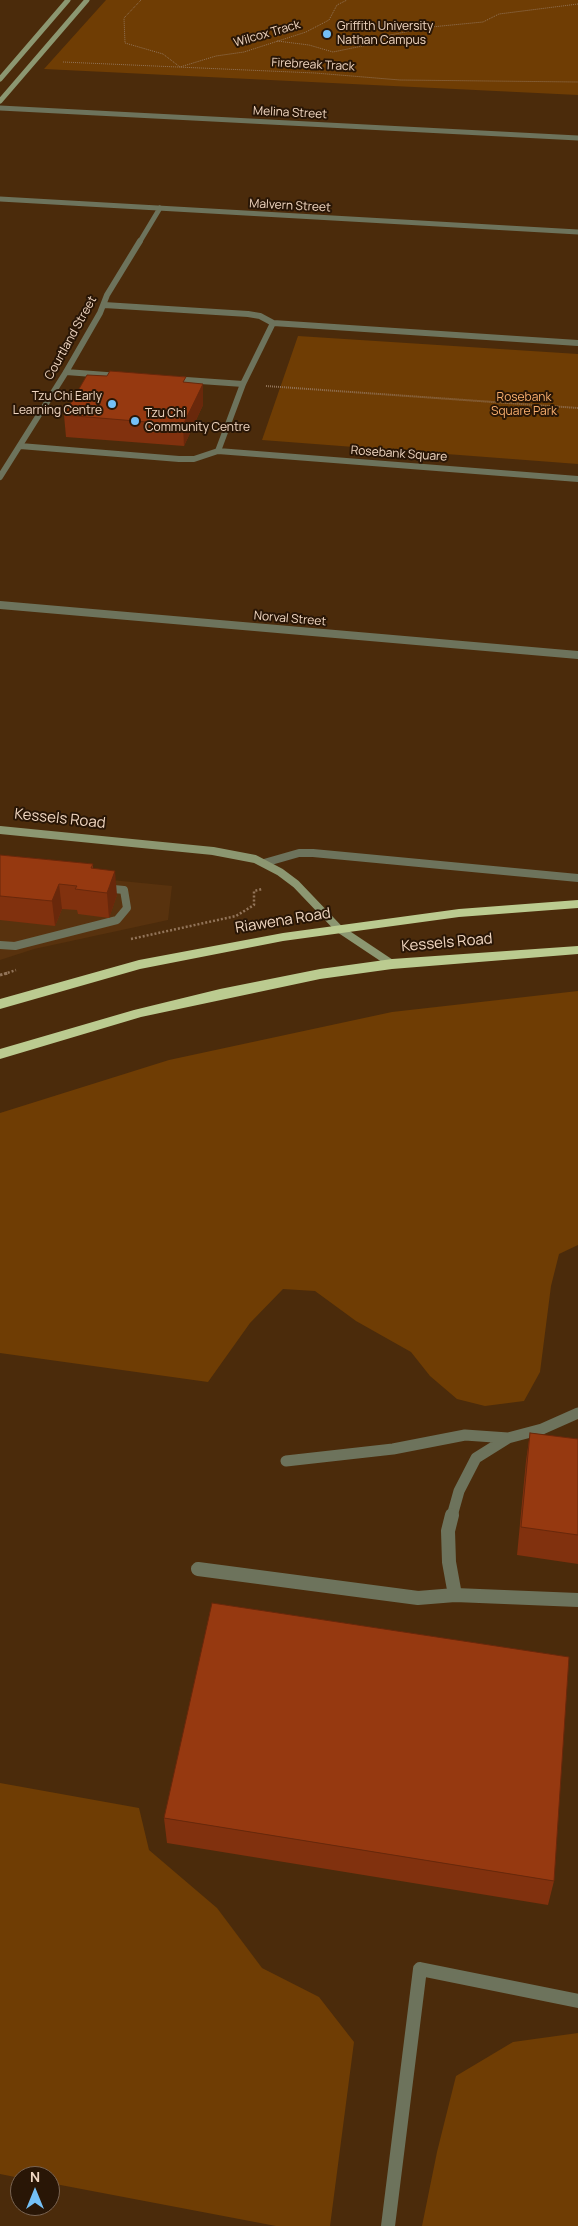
<!DOCTYPE html>
<style>
body{margin:0}
#map{position:relative;width:578px;height:2226px;overflow:hidden;background:#4b2b0b;font-family:Manrope,sans-serif}
canvas{display:block}
.north{position:absolute;left:10px;top:2166px;width:50px;height:50px;box-sizing:border-box;background:#291606;border:1px solid #796351;border-radius:50%;rotate:0deg;font-size:14px;font-weight:700;line-height:20px;text-align:center;color:#f1d7c2}
.north::after{content:'';display:block;margin:auto;width:18px;height:22px;background:#74c0f6;clip-path:polygon(50% 0,100% 100%,50% 72%,0 100%)}
</style>
<div id="map">
<canvas width="578" height="2226"></canvas>
<div class="north">N</div>
</div>
<script>
const ctx = document.querySelector('canvas').getContext('2d');
ctx.lineJoin = 'round';
function fill(path, color) {
  ctx.fillStyle = color;
  ctx.fill(path, 'evenodd');
}
function shape(rows) {
  const path = new Path2D();
  for (const r of rows) {
    path.moveTo(r[0], r[1]);
    for (let i = 2; i < r.length; i += 2) path.lineTo(r[i], r[i + 1]);
  }
  return path;
}
function trace(path, color, width, dash) {
  ctx.strokeStyle = color;
  ctx.lineWidth = width;
  ctx.lineCap = dash ? 'butt' : 'round';
  ctx.setLineDash(dash || []);
  ctx.stroke(path);
}
function label(font, color, halo, rows, align = 'center') {
  ctx.font = font + ' Manrope,sans-serif';
  ctx.lineWidth = 4;
  ctx.setLineDash([]);
  ctx.textBaseline = 'middle';
  ctx.strokeStyle = halo;
  ctx.fillStyle = color;
  for (const [text, x, y, turn = 0] of rows) {
    ctx.save();
    ctx.translate(x, y);
    ctx.rotate((+turn || 0) * Math.PI / 180);
    ctx.textAlign = isNaN(turn) ? turn : align;
    if (halo) ctx.strokeText(text, 0, 0);
    ctx.fillText(text, 0, 0);
    ctx.restore();
  }
}
fill(shape([
 [0,869,172,886,168,920,34,949,0,960]
]), '#58320e');
fill(shape([
 [106,0,578,0,578,95,44,69],
 [298,336,578,354,578,464,262,440],
 [578,991,578,1245,559,1254,551,1286,540,1372,524,1401,485,1406,457,1399,430,1376,411,1352,356,1321,315,1291,283,1289,250,1323,208,1382,0,1353,0,1113,169,1060,392,1012],
 [0,1783,139,1808,149,1850,217,1908,262,1968,319,1997,354,2042,330,2226,276,2226,50,2183,50,2176,20,2178,0,2174],
 [578,2033,578,2226,422,2226,437,2152,456,2076,513,2042]
]), '#6f3d04');
trace(shape([
 [141,0,124,18,125,43,163,54,180,67,216,56,244,52,306,32,329,20,337,5,347,0],
 [277,41,309,45,333,52,377,43,390,35,431,27,483,22,499,14,578,4],
 [63,62,315,73,400,80,578,82]
]), '#927459', 1, [1, 1]);
trace(shape([
 [266,386,578,408]
]), '#927459', 2, [1, 1]);
trace(shape([
 [131,939,236,916,254,905,254,891,262,889],
 [4,974,16,970]
]), '#927459', 2.5, [2, 2]);
trace(shape([
 [0,975,8,973]
]), '#927459', 3, [2.5, 2.5]);
trace(shape([
 [264,863,299,853,313,853,578,878],
 [0,945,15,946,117,920,127,908,124,890,103,888]
]), '#6d735c', 8);
trace(shape([
 [286,1461,393,1449,465,1435,508,1438],
 [452,1516,459,1491,476,1458,508,1438,542,1429,578,1413]
]), '#6d735c', 11);
trace(shape([
 [452,1515,448,1531,449,1562,455,1595,578,1600],
 [198,1569,418,1598,455,1595],
 [388,2226,420,1969,578,2001]
]), '#6d735c', 14);
trace(shape([
 [0,108,578,138],
 [0,199,578,232],
 [139,243,160,208]
]), '#6d735c', 5);
trace(shape([
 [104,305,248,314,260,316,273,323],
 [578,343,273,323,243,384,218,451,578,479],
 [66,372,120,376],
 [172,379,243,384],
 [20,446,179,459,194,459,218,451],
 [0,477,66,372,100,313,107,295,140,241]
]), '#6d735c', 6);
trace(shape([
 [0,605,578,655]
]), '#6d735c', 8);
trace(shape([
 [0,79,68,0],
 [0,101,87,0]
]), '#8c9771', 5);
trace(shape([
 [0,830,213,851,255,859,280,872,296,884,338,928,392,964]
]), '#8c9771', 8);
fill(shape([
 [578,900,578,908,459,917,283,941,140,969,0,1009,0,999,139,960,283,933,459,909,578,900],
 [578,946,578,954,392,969,320,979,141,1017,0,1059,0,1049,134,1010,220,989,320,969,392,959,578,946]
]), '#bbcb90');
fill(shape([
 [186,382,203,405,184,446,66,437,64,415],
 [0,855,93,864,93,869,117,895,109,918,78,914,77,910,62,909,55,926,0,920],
 [530,1433,578,1439,578,1564,517,1555,526,1461],
 [164,1818,554,1881,548,1905,167,1843]
]), '#81310e');
fill(shape([
 [203,384,203,405,184,446,183,425],
 [115,871,117,895,109,918,107,893],
 [59,884,62,909,55,926,52,901]
]), '#69280b');
const building = shape([
 [110,371,186,377,183,382,203,384,183,425,64,415,87,375,107,376,110,371],
 [0,855,93,864,91,868,115,871,107,893,75,889,77,886,59,884,52,901,0,896,0,855],
 [530,1433,578,1439,578,1535,521,1527,530,1433],
 [212,1603,569,1657,554,1881,164,1818,212,1603]
]);
fill(building, '#963910');
trace(building, '#69280b', 1);
for (const [x, y, r, color] of [
 [327,34,5,"#74c0f6"],
 [112,404,5,"#74c0f6"],
 [135,421,5,"#74c0f6"]
]) {
  const dot = new Path2D();
  dot.arc(x, y, r, 0, 2 * Math.PI);
  ctx.fillStyle = color;
  ctx.fill(dot);
  trace(dot, '#291606', 2);
}
label('12px', '#f1d7c2', '#291606', [
 ["Griffith University",337,27],
 ["Nathan Campus",337,41],
 ["Tzu Chi Early",102,397,"right"],
 ["Learning Centre",102,411,"right"],
 ["Tzu Chi",145,414],
 ["Community Centre",145,428]
], 'left');
label('12px', '#f1d7c2', '#291606', [
 ["Wilcox Track",267,34,-16],
 ["Firebreak Track",313,65,3],
 ["Melina Street",290,113,3],
 ["Malvern Street",290,206,3],
 ["Courtland Street",71,338,-61],
 ["Rosebank Square",399,454,4],
 ["Norval Street",290,619,5]
]);
label('12px', '#f9af6e', '#291606', [
 ["Rosebank",524,398],
 ["Square Park",524,412]
]);
label('15px', '#f1d7c2', '#291606', [
 ["Kessels Road",60,819,6],
 ["Riawena Road",283,921,-9],
 ["Kessels Road",447,943,-5]
]);
</script>
